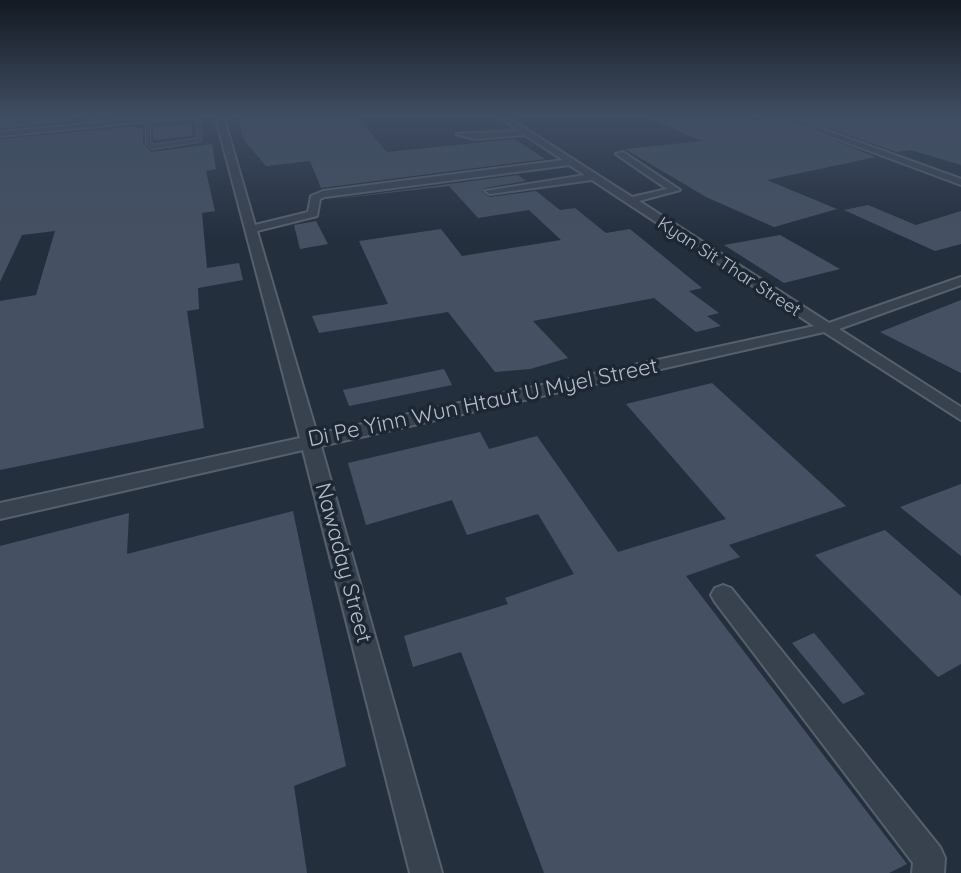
<!DOCTYPE html>
<style>
body{margin:0}
canvas{display:block;background:#242f3e}
</style>
<canvas width="961" height="873"></canvas>
<script>
const ctx = document.querySelector('canvas').getContext('2d');
ctx.lineJoin = 'round';
function fill(path, color) {
  ctx.fillStyle = color;
  ctx.fill(path, 'evenodd');
}
function shape(rows) {
  const path = new Path2D();
  for (const r of rows) {
    path.moveTo(r[0], r[1]);
    for (let i = 2; i < r.length; i += 2) path.lineTo(r[i], r[i + 1]);
  }
  return path;
}
function trace(path, color, width, dash) {
  ctx.strokeStyle = color;
  ctx.lineWidth = width;
  ctx.lineCap = dash ? 'butt' : 'round';
  ctx.setLineDash(dash || []);
  ctx.stroke(path);
}
function label(font, color, halo, rows, align = 'center') {
  ctx.font = font + ' Quicksand,sans-serif';
  ctx.lineWidth = 7;
  ctx.setLineDash([]);
  ctx.textBaseline = 'middle';
  ctx.strokeStyle = halo;
  ctx.fillStyle = color;
  for (const [text, x, y, turn = 0] of rows) {
    ctx.save();
    ctx.translate(x, y);
    ctx.rotate((+turn || 0) * Math.PI / 180);
    ctx.textAlign = isNaN(turn) ? turn : align;
    if (halo) ctx.strokeText(text, 0, 0);
    ctx.fillText(text, 0, 0);
    ctx.restore();
  }
}
fill(shape([
 [53,115,70,115,70,121,136,115,0,129,0,124,47,120],
 [284,115,356,115,387,152,515,139,545,159,321,188,310,161,266,166,244,140,238,119,247,122],
 [640,115,743,115,759,122,759,115,770,115,876,157,767,180,837,209,774,227,706,197,625,149,702,141],
 [793,115,961,115,961,165,911,150,896,152],
 [190,124,193,136,153,140,153,127],
 [135,126,135,129,143,128,143,143,152,152,212,144,216,169,206,171,215,211,202,213,207,268,239,263,243,280,198,288,199,309,187,311,204,428,0,470,0,301,36,295,55,231,22,235,0,282,0,139],
 [518,175,526,181,485,188,482,192,490,197,536,191,560,210,575,208,606,233,630,229,702,288,689,291,719,313,707,316,721,326,696,332,654,298,533,321,568,358,530,369,495,372,448,312,319,333,312,316,388,304,359,241,441,229,462,256,561,240,529,210,478,218,449,186,326,200],
 [868,205,916,225,961,211,961,244,935,251,844,210],
 [316,221,328,244,300,249,294,225],
 [780,235,840,269,784,283,724,245],
 [961,300,961,373,880,332],
 [444,369,452,385,349,406,343,390],
 [712,383,846,506,729,545,740,557,686,576,907,864,889,873,544,873,461,652,413,667,404,636,508,604,505,598,574,574,538,514,467,535,452,500,366,525,348,463,480,432,489,449,537,436,618,552,726,519,626,404],
 [961,484,961,556,900,507],
 [293,511,346,766,294,786,307,873,0,873,0,546,129,513,127,554],
 [885,530,961,596,961,664,938,677,815,555],
 [814,633,865,694,843,704,792,643]
]), '#455162');
const service = shape([
 [246,117,263,115],
 [148,121,148,142,153,147,199,140,199,122]
]);
const minor = shape([
 [50,115,47,117,0,121,0,117,50,115],
 [181,115,211,115,0,136,0,132,181,115],
 [215,115,223,115,255,225,308,212,311,196,323,191,563,160,525,135,475,139,456,134,519,131,496,115,504,115,632,197,667,189,616,154,623,152,680,190,639,201,829,323,961,277,961,285,839,329,961,407,961,420,824,332,321,446,442,873,410,873,303,450,0,519,0,503,300,438,215,115],
 [569,165,585,175,485,191,490,194,592,180,814,326,317,434,257,231,317,216,320,199,325,197,569,165],
 [773,115,784,115,961,179,961,185,773,115],
 [723,585,731,588,940,847,945,858,944,873,912,873,913,863,715,602,711,595,715,588,723,585]
]);
trace(service, '#565f6c', 6);
trace(minor, '#565f6c', 4);
trace(service, '#38414e', 4);
fill(minor, '#38414e');
const sky = ctx.createLinearGradient(0, 0, 0, 237);
sky.addColorStop(0, '#141a22');
sky.addColorStop(0.49, '#3f4d63');
sky.addColorStop(1, '#3f4d6300');
ctx.fillStyle = sky;
ctx.fillRect(0, 0, 961, 237);
label('18px', '#b4bcc9', '#1d2633', [
 ["Kyan Sit Thar Street",729,267,33]
]);
label('22px', '#b4bcc9', '#1d2633', [
 ["Di Pe Yinn Wun Htaut U Myel Street",483,403,-12],
 ["Nawaday Street",343,563,75]
]);
</script>
